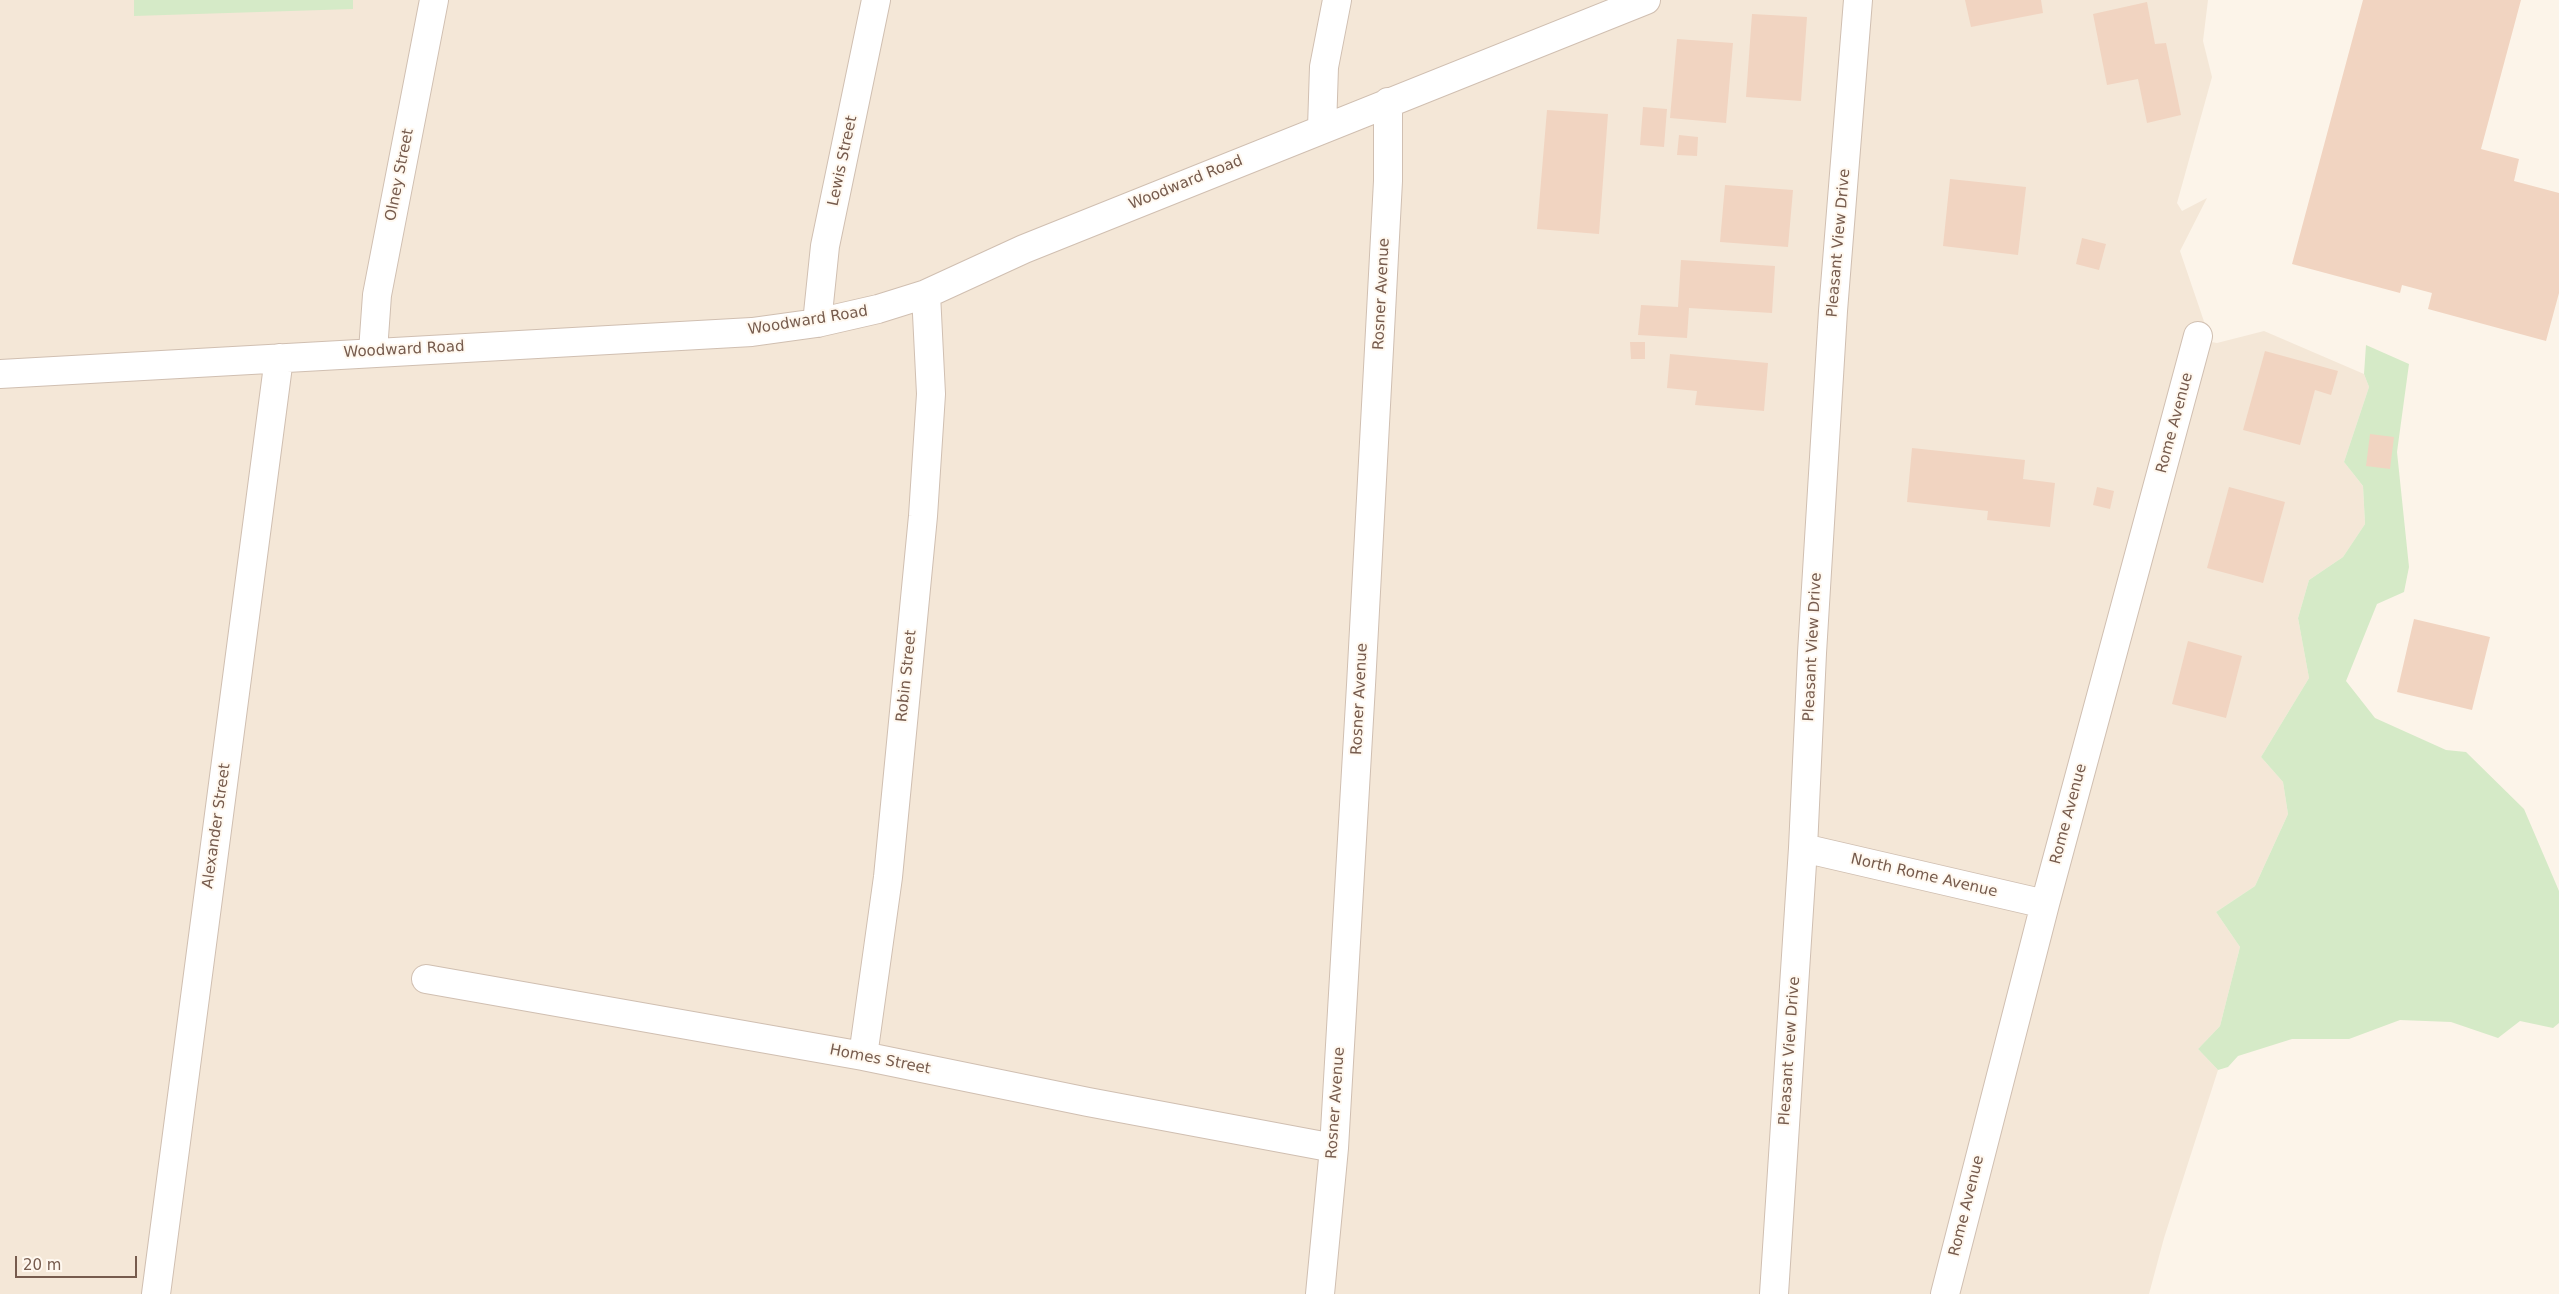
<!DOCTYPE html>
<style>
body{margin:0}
#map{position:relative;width:2559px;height:1294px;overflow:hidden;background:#fcf4e9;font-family:"DejaVu Sans",sans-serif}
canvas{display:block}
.scale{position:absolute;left:15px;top:1256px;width:122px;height:22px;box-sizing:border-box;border:2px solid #765b4d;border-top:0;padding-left:6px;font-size:15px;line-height:18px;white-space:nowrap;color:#765b4d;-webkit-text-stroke:4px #fff8ef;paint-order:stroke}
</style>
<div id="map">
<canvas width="2559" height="1294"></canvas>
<div class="scale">20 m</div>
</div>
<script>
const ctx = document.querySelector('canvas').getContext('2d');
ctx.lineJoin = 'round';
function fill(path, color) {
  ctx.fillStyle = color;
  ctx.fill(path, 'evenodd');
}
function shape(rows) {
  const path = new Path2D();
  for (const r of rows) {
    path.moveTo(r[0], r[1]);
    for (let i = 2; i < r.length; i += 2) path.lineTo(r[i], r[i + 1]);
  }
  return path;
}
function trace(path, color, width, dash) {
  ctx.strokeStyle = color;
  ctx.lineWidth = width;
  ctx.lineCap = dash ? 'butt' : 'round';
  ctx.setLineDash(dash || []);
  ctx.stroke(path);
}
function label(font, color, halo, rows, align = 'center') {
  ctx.font = font + ' "DejaVu Sans",sans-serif';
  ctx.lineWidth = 4;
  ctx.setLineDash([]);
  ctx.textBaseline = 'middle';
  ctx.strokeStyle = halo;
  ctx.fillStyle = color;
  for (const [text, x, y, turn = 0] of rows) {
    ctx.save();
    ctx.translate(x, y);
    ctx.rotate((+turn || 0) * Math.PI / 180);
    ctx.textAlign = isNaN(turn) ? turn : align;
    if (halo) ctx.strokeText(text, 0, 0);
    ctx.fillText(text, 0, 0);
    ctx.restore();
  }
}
fill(shape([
 [0,0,2208,0,2203,41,2212,77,2177,203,2182,211,2207,198,2180,251,2211,342,2217,343,2264,331,2364,374,2369,387,2344,462,2363,486,2365,524,2343,557,2309,580,2298,618,2309,678,2261,757,2283,782,2288,814,2255,886,2216,912,2240,947,2220,1026,2198,1049,2218,1070,2164,1238,2149,1294,0,1294]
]), '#f4e7d7');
fill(shape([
 [134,0,353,0,353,9,134,16],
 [2366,345,2409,364,2397,452,2409,567,2404,592,2377,604,2346,681,2375,718,2446,750,2466,752,2524,809,2559,891,2559,1023,2553,1028,2520,1021,2498,1038,2451,1022,2400,1020,2349,1039,2292,1039,2238,1056,2228,1067,2218,1070,2198,1049,2220,1026,2240,947,2216,912,2255,886,2288,814,2283,782,2261,757,2309,678,2298,618,2309,580,2343,557,2365,524,2363,486,2344,462,2369,387,2364,374]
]), '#d5eac7');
fill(shape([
 [1965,0,2041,0,2043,13,1971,27],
 [2363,0,2521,0,2481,149,2519,159,2514,181,2559,193,2559,293,2546,341,2428,309,2432,293,2402,285,2400,293,2292,264],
 [2147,2,2155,44,2166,43,2181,115,2147,123,2138,79,2107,85,2093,14],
 [1752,14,1807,17,1801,101,1746,97],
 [1677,39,1733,43,1726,123,1670,118],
 [1643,107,1667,109,1664,147,1640,145],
 [1547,110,1608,114,1599,234,1537,229],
 [1679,135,1698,137,1697,156,1677,155],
 [1950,179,2026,187,2018,255,1943,246],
 [1725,185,1793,190,1788,247,1720,242],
 [2082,238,2106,244,2099,270,2076,264],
 [1681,260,1775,266,1772,313,1689,308,1687,338,1638,335,1641,305,1678,307],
 [1630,342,1645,342,1645,359,1631,359],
 [2265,351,2338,371,2331,395,2315,390,2300,445,2243,430],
 [1670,354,1768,363,1764,411,1695,405,1697,391,1667,388],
 [2370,434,2394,437,2390,469,2366,466],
 [1912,448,2025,460,2023,479,2055,483,2050,527,1987,520,1988,511,1907,502],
 [2097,487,2114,491,2110,509,2093,505],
 [2229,487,2285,502,2263,583,2207,568],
 [2414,619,2490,637,2472,710,2397,692],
 [2188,641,2242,656,2226,718,2172,704]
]), '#f1d4c1');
const minor = shape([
 [1322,128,1324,67,1337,0],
 [817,323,825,246,876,0],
 [373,351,377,295,434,0],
 [0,374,752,332,817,323,878,309,926,294,1024,249,1646,0],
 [1803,848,2045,904],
 [426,979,863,1056,1088,1102,1334,1148],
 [863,1056,888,877,923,516,931,394,926,294],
 [156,1294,279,358],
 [1320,1294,1334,1148,1361,685,1388,181,1388,102],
 [1774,1294,1803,848,1812,653,1833,311,1858,0],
 [1945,1294,2045,904,2198,336]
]);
trace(minor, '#d0bfb1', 30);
trace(minor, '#fff', 28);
label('15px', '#765b4d', '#fff8ef', [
 ["Lewis Street",843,161,-78],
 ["Olney Street",400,175,-79],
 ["Woodward Road",1186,183,-22],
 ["Pleasant View Drive",1839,243,-85],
 ["Rosner Avenue",1382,294,-87],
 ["Woodward Road",808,321,-9],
 ["Woodward Road",404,350,-3],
 ["Rome Avenue",2175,423,-75],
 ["Pleasant View Drive",1813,647,-87],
 ["Robin Street",907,676,-84],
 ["Rosner Avenue",1360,699,-87],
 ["Rome Avenue",2069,814,-75],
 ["Alexander Street",217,826,-82],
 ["North Rome Avenue",1924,876,13],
 ["Pleasant View Drive",1790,1051,-86],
 ["Homes Street",880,1060,11],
 ["Rosner Avenue",1336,1103,-86],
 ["Rome Avenue",1967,1206,-76]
]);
</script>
